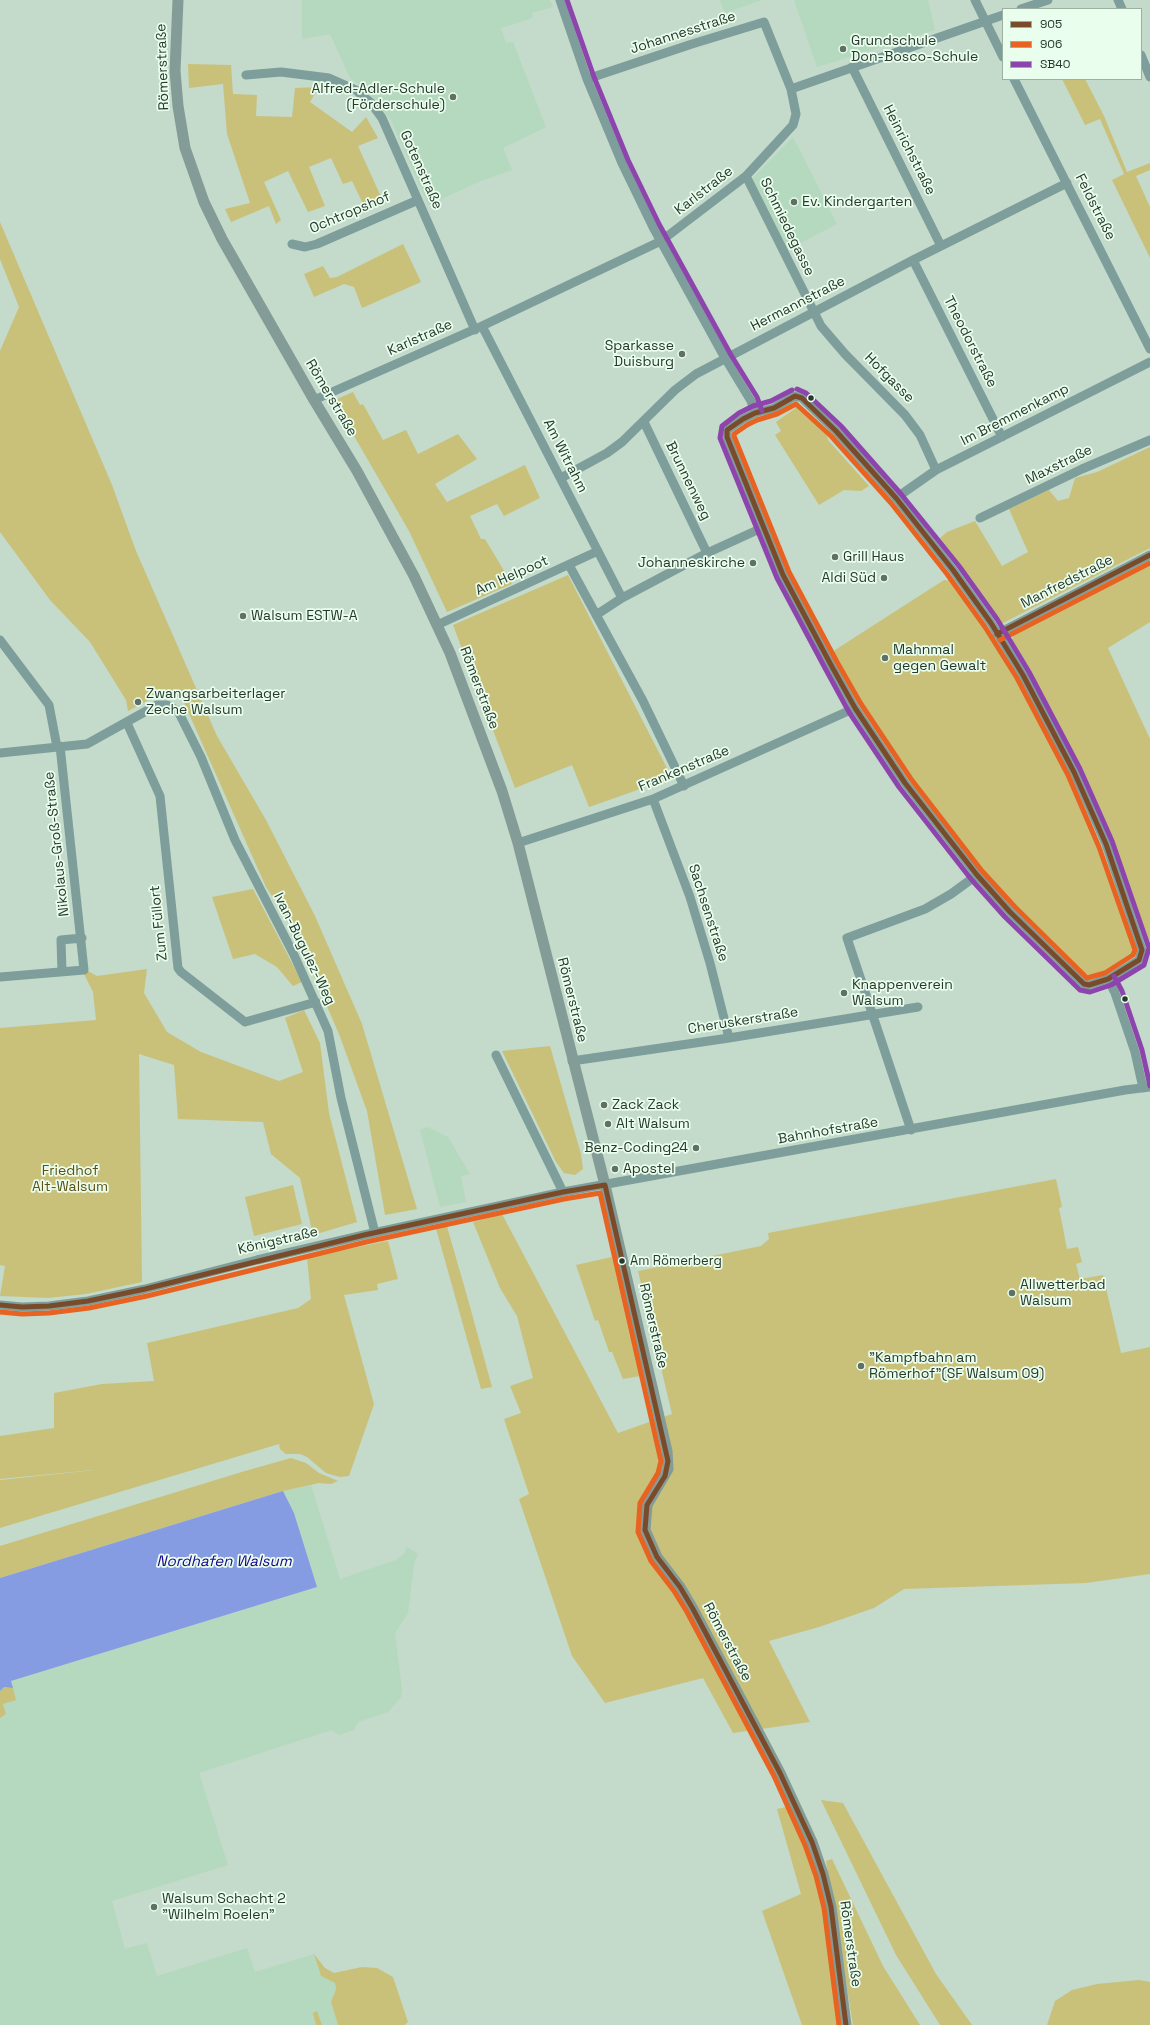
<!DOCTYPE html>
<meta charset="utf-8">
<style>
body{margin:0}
#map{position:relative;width:1150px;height:2025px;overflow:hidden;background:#c4daca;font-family:"Space Grotesk",sans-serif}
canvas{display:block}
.legend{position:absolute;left:1002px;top:8px;width:140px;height:72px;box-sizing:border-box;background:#eafeee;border:1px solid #9cafa0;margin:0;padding:5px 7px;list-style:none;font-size:12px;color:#28382c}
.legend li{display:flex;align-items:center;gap:8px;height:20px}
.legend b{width:20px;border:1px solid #9cafa0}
</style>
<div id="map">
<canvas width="1150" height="2025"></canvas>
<ul class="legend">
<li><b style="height:5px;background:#7a4b2a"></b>905</li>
<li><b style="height:5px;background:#e86322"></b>906</li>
<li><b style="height:5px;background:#8e44ad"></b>SB40</li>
</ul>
</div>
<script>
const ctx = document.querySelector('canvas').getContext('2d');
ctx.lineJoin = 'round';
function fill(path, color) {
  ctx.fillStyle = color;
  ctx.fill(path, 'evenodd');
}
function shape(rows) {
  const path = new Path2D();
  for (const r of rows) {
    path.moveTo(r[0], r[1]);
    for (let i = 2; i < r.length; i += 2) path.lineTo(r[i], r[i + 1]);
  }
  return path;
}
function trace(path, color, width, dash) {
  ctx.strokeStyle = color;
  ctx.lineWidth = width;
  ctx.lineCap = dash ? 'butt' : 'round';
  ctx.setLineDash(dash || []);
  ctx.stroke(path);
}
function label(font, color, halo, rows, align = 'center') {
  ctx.font = font + ' "Space Grotesk",sans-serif';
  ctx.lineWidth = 3.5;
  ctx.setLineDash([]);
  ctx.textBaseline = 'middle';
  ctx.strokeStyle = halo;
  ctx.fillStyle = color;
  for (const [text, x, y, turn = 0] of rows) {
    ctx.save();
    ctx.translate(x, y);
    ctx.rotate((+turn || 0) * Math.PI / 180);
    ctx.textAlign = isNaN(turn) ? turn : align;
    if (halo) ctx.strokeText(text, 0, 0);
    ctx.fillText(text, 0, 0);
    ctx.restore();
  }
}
fill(shape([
 [302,0,550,0,553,7,532,13,533,18,501,28,506,43,513,42,546,127,503,148,512,170,481,181,428,205,391,120,365,89,350,78,330,34,302,39],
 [720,0,762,0,725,13],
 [794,0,928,0,935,30,817,67],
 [793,137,837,224,787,250,751,180],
 [427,1127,448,1137,470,1174,461,1176,466,1202,440,1207,420,1130],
 [311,1485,340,1579,396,1560,404,1554,407,1547,418,1554,414,1564,408,1613,395,1633,402,1689,401,1697,388,1712,358,1722,354,1730,339,1735,332,1730,199,1773,228,1865,112,1901,125,1949,147,1943,157,1976,247,1948,255,1972,314,1954,321,1976,335,1983,336,1989,331,2002,338,2025,0,2025,0,1691,4,1687,12,1688,11,1681,317,1587,294,1513,283,1491]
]), '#b5d9be');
fill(shape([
 [188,64,231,65,233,94,257,95,256,116,292,117,295,88,319,87,310,102,352,132,366,117,378,138,358,146,382,199,364,206,352,181,343,184,331,158,309,167,325,206,308,212,288,171,264,182,281,220,276,224,269,206,231,222,225,209,250,203,227,134,223,84,189,88],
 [1062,79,1085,79,1104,116,1127,172,1150,163,1150,170,1136,176,1150,207,1150,258,1112,180,1124,174,1100,119,1085,125],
 [0,222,112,485,136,551,217,736,266,820,315,916,362,1024,417,1209,385,1215,367,1111,339,1034,293,928,266,887,182,698,156,696,128,711,126,700,90,642,50,600,0,532,0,351,19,307,0,259],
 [403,244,421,282,362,308,354,287,344,284,314,297,304,274,323,266,330,278,337,277],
 [353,392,360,405,363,404,383,440,406,430,418,454,458,434,477,459,435,484,447,502,525,465,540,498,504,516,497,504,470,516,481,539,485,539,512,584,447,612,409,531,335,403,337,399],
 [797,407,802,409,827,435,828,440,869,486,861,491,844,490,819,505,775,435,781,431,776,422],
 [1150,447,1150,548,1001,624,940,538,947,532,975,521,1002,566,1028,552,1009,509,1049,490,1058,501,1069,498,1075,478,1097,472],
 [1150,558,1150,622,1108,648,1150,739,1150,941,1145,937,1096,800,1055,717,1012,641,1013,634],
 [568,575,672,778,589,807,572,765,515,788,453,625],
 [944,580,952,581,995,640,1067,773,1101,849,1135,947,1130,958,1109,971,1094,976,1081,973,978,874,927,808,832,658,835,650],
 [253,889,302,982,293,986,277,967,255,954,233,959,212,897],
 [147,969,144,993,167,1032,201,1052,279,1081,303,1072,285,1018,304,1010,320,1043,329,1113,357,1222,313,1235,300,1178,271,1154,263,1122,178,1119,174,1065,139,1054,142,1282,86,1294,48,1298,0,1296,5,1266,0,1265,0,1028,96,1020,93,992,83,972,88,971,97,976],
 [550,1046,581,1154,583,1169,575,1175,564,1173,556,1162,502,1051],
 [1056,1179,1062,1207,1059,1208,1067,1249,1078,1247,1082,1262,1076,1264,1080,1279,1103,1275,1121,1353,1150,1347,1150,1574,1086,1583,904,1589,874,1608,819,1627,769,1641,810,1722,733,1733,703,1678,605,1703,572,1656,519,1499,529,1494,504,1419,521,1413,510,1386,533,1378,517,1316,500,1288,473,1222,502,1214,618,1433,672,1414,638,1271,761,1246,769,1239,768,1233],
 [293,1185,302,1224,254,1236,245,1197],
 [446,1223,469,1303,492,1387,481,1389,435,1225],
 [388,1241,398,1279,377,1284,378,1290,344,1295,374,1404,349,1476,340,1477,326,1473,307,1457,300,1454,286,1454,280,1449,279,1444,0,1528,0,1480,104,1469,0,1479,0,1436,54,1428,54,1393,102,1384,154,1381,147,1343,298,1308,311,1299,307,1257],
 [612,1257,630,1337,633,1337,640,1376,623,1379,612,1352,609,1352,598,1320,595,1321,576,1265],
 [291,1458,306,1463,319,1473,338,1481,331,1484,319,1483,283,1491,0,1578,0,1546,245,1471],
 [4,1687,13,1688,16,1700,3,1704,6,1714,0,1718,0,1691],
 [821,1800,843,1803,936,1974,972,2025,940,2025,896,1955],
 [790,1806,825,1902,839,2025,802,2025,762,1911,801,1894,777,1809],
 [832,1859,883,1966,920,2025,853,2025,826,1861],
 [314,1954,325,1968,334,1973,362,1967,377,1968,393,1977,408,2022,405,2025,338,2025,331,2002,336,1989,335,1983,321,1976],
 [1139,1980,1150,1982,1150,2025,1047,2025,1055,2001,1072,1990,1097,1984],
 [317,2011,322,2025,316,2025,313,2013]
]), '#c9c17a');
fill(shape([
 [283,1491,294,1513,317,1587,11,1681,13,1688,4,1687,0,1691,0,1578]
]), '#869ce2');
trace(shape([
 [560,0,587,79,622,163,653,227,725,358,751,401,755,413],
 [975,0,1003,57],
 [1118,0,1122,9],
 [1021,9,1048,0],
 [1141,55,1150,77],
 [852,67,941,246],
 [246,75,281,72,329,78,356,90,371,103,382,118,475,330],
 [587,79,692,44,764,22,791,89],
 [1014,79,1150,349],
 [746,176,821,326,845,354,905,415,920,435,936,470],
 [292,244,305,247,317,244,418,200],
 [913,260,1002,437],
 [482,326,622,598],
 [795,396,802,398,836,431,896,498,953,570,991,623,1023,675,1074,772,1106,844,1142,950,1139,960,1108,979,1089,985,1084,984,1010,912,977,875,905,783,855,708,831,665,783,575,727,437,727,430,743,419,755,413,774,408,795,396],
 [314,400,482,326,661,241,746,176,793,125,796,114,791,89,1003,15],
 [644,422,707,553],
 [561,478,607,453,622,442,675,390,696,374,913,260,1067,183],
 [896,498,936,470,1150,362],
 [980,518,1082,469,1150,440],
 [569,565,643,701,684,786],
 [596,615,622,598,707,553,764,527],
 [437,625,598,551],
 [997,634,1150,555],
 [0,640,49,705,57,747],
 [127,723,160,796,178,968,181,972,245,1022,316,1002],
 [0,753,87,744,157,705,167,705,178,711,201,757,235,840,294,955,328,1031,341,1098,375,1233],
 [653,799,690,897,710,963,729,1038],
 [518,843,653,799,855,708],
 [62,972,61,940,82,938],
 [0,977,84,970,60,746],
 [1108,979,1115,993,1135,1052,1143,1088],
 [496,1055,563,1192],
 [572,1061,729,1038,918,1007],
 [911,1130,847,938,925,909,951,894,977,875],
 [0,1305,22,1307,49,1306,88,1301,145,1289,257,1260,364,1235,563,1192,1125,1090,1150,1087]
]), '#7d9e9b', 9);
trace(shape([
 [178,0,175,71,178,106,185,148,204,202,222,239,314,400,357,471,414,576,450,653,502,791,518,843,605,1185,667,1451,668,1469,647,1505,645,1530,657,1557,680,1587,693,1609,734,1686,780,1773,812,1842,823,1874,831,1907,846,2025]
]), '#839c97', 11);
trace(shape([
 [795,396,802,398,836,431,896,498,953,570,991,623,1023,675,1074,772,1106,844,1142,950,1139,960,1108,979,1089,985,1084,984,1010,912,977,875,905,783,855,708,831,665,783,575,727,437,727,430,743,419,755,413,774,408,795,396],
 [997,634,1150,555],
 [0,1305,22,1307,49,1306,88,1301,145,1289,364,1235,563,1192,605,1185,668,1461,665,1476,647,1505,645,1530,657,1557,680,1587,693,1609,780,1773,812,1842,823,1874,831,1907,846,2025]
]), '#7a4b2a', 5);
trace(shape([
 [796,404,831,436,891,503,947,574,985,627,1017,678,1068,775,1099,847,1135,950,1133,955,1105,973,1087,978,1015,907,982,871,911,779,861,704,837,662,789,572,734,436,734,434,747,425,757,420,777,414,796,404],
 [1000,640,1150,563],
 [0,1312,22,1314,49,1313,89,1308,147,1296,366,1242,564,1199,600,1193,661,1461,658,1473,640,1503,638,1532,651,1561,674,1591,687,1612,774,1776,805,1845,816,1876,824,1908,839,2025]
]), '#e86322', 5);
trace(shape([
 [567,0,594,77,628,160,659,224,731,355,757,397,762,411],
 [792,390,771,401,753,406,739,413,722,426,720,438,777,578,825,668,849,712,899,787,971,879,1005,917,1080,990,1090,992,1111,985,1144,965,1149,948,1112,841,1080,769,1029,672,997,619,959,566,901,494,841,426,806,393,797,389],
 [1114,976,1122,991,1142,1050,1150,1086]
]), '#8e44ad', 5);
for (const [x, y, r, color] of [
 [843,49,4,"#5f7163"],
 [453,97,4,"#5f7163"],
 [794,202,4,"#5f7163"],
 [682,354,4,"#5f7163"],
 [811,398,3.5,"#28382c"],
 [835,557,4,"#5f7163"],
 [753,563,4,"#5f7163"],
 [884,578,4,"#5f7163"],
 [243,616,4,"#5f7163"],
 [885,658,4,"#5f7163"],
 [138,702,4,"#5f7163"],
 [844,993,4,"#5f7163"],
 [1125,999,3.5,"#28382c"],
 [604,1105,4,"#5f7163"],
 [608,1124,4,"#5f7163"],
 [696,1148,4,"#5f7163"],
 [615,1169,4,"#5f7163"],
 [622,1261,3.5,"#28382c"],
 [1012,1293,4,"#5f7163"],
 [861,1366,4,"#5f7163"],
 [154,1907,4,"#5f7163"]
]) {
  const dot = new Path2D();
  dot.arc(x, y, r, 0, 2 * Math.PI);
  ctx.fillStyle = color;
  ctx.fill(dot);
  trace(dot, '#eafeee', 1.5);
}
label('13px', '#28382c', '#eafeee', [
 ["Am Römerberg",630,1261]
], 'left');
label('14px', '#28382c', '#eafeee', [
 ["Johannesstraße",683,33,-18],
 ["Römerstraße",163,67,-92],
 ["Heinrichstraße",909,150,63],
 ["Gotenstraße",421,170,66],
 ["Karlstraße",704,191,-38],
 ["Feldstraße",1095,207,63],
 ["Ochtropshof",350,213,-23],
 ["Schmiedegasse",787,227,64],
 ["Hermannstraße",798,304,-27],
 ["Karlstraße",420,338,-24],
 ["Theodorstraße",970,342,63],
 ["Hofgasse",889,378,45],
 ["Römerstraße",331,398,59],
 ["Im Bremmenkamp",1015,415,-27],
 ["Am Witrahm",565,456,63],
 ["Maxstraße",1059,465,-26],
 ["Brunnenweg",688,481,64],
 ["Am Helpoot",512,576,-24],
 ["Manfredstraße",1067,582,-27],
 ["Römerstraße",479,688,69],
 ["Frankenstraße",684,769,-23],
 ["Nikolaus-Groß-Straße",57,844,-96],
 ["Sachsenstraße",708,913,72],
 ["Zum Füllort",159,923,-96],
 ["Ivan-Bugulez-Weg",304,949,64],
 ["Römerstraße",572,1000,76],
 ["Cheruskerstraße",743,1021,-9],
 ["Bahnhofstraße",828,1131,-10],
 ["Königstraße",278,1241,-13],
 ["Römerstraße",653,1326,77],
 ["Römerstraße",727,1642,62],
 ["Römerstraße",850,1944,82]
]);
label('14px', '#28382c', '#eafeee', [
 ["Grundschule",851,41],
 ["Don-Bosco-Schule",851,57],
 ["Alfred-Adler-Schule",445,89,"right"],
 ["(Förderschule)",445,105,"right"],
 ["Ev. Kindergarten",802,202],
 ["Sparkasse",674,346,"right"],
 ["Duisburg",674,362,"right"],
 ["Grill Haus",843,557],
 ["Johanneskirche",745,563,"right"],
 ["Aldi Süd",876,578,"right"],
 ["Walsum ESTW-A",251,616],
 ["Mahnmal",893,650],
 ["gegen Gewalt",893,666],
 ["Zwangsarbeiterlager",146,694],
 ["Zeche Walsum",146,710],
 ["Knappenverein",852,985],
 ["Walsum",852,1001],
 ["Zack Zack",612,1105],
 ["Alt Walsum",616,1124],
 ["Benz-Coding24",688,1148,"right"],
 ["Apostel",623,1169],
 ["Allwetterbad",1020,1285],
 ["Walsum",1020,1301],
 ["\"Kampfbahn am",869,1358],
 ["Römerhof\"(SF Walsum 09)",869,1374],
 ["Walsum Schacht 2",162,1899],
 ["\"Wilhelm Roelen\"",162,1915]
], 'left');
label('14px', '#5f4e15', '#eafeee', [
 ["Friedhof",70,1171],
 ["Alt-Walsum",70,1187]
]);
label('italic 15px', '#1b028b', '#eafeee', [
 ["Nordhafen Walsum",224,1562]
]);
</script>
